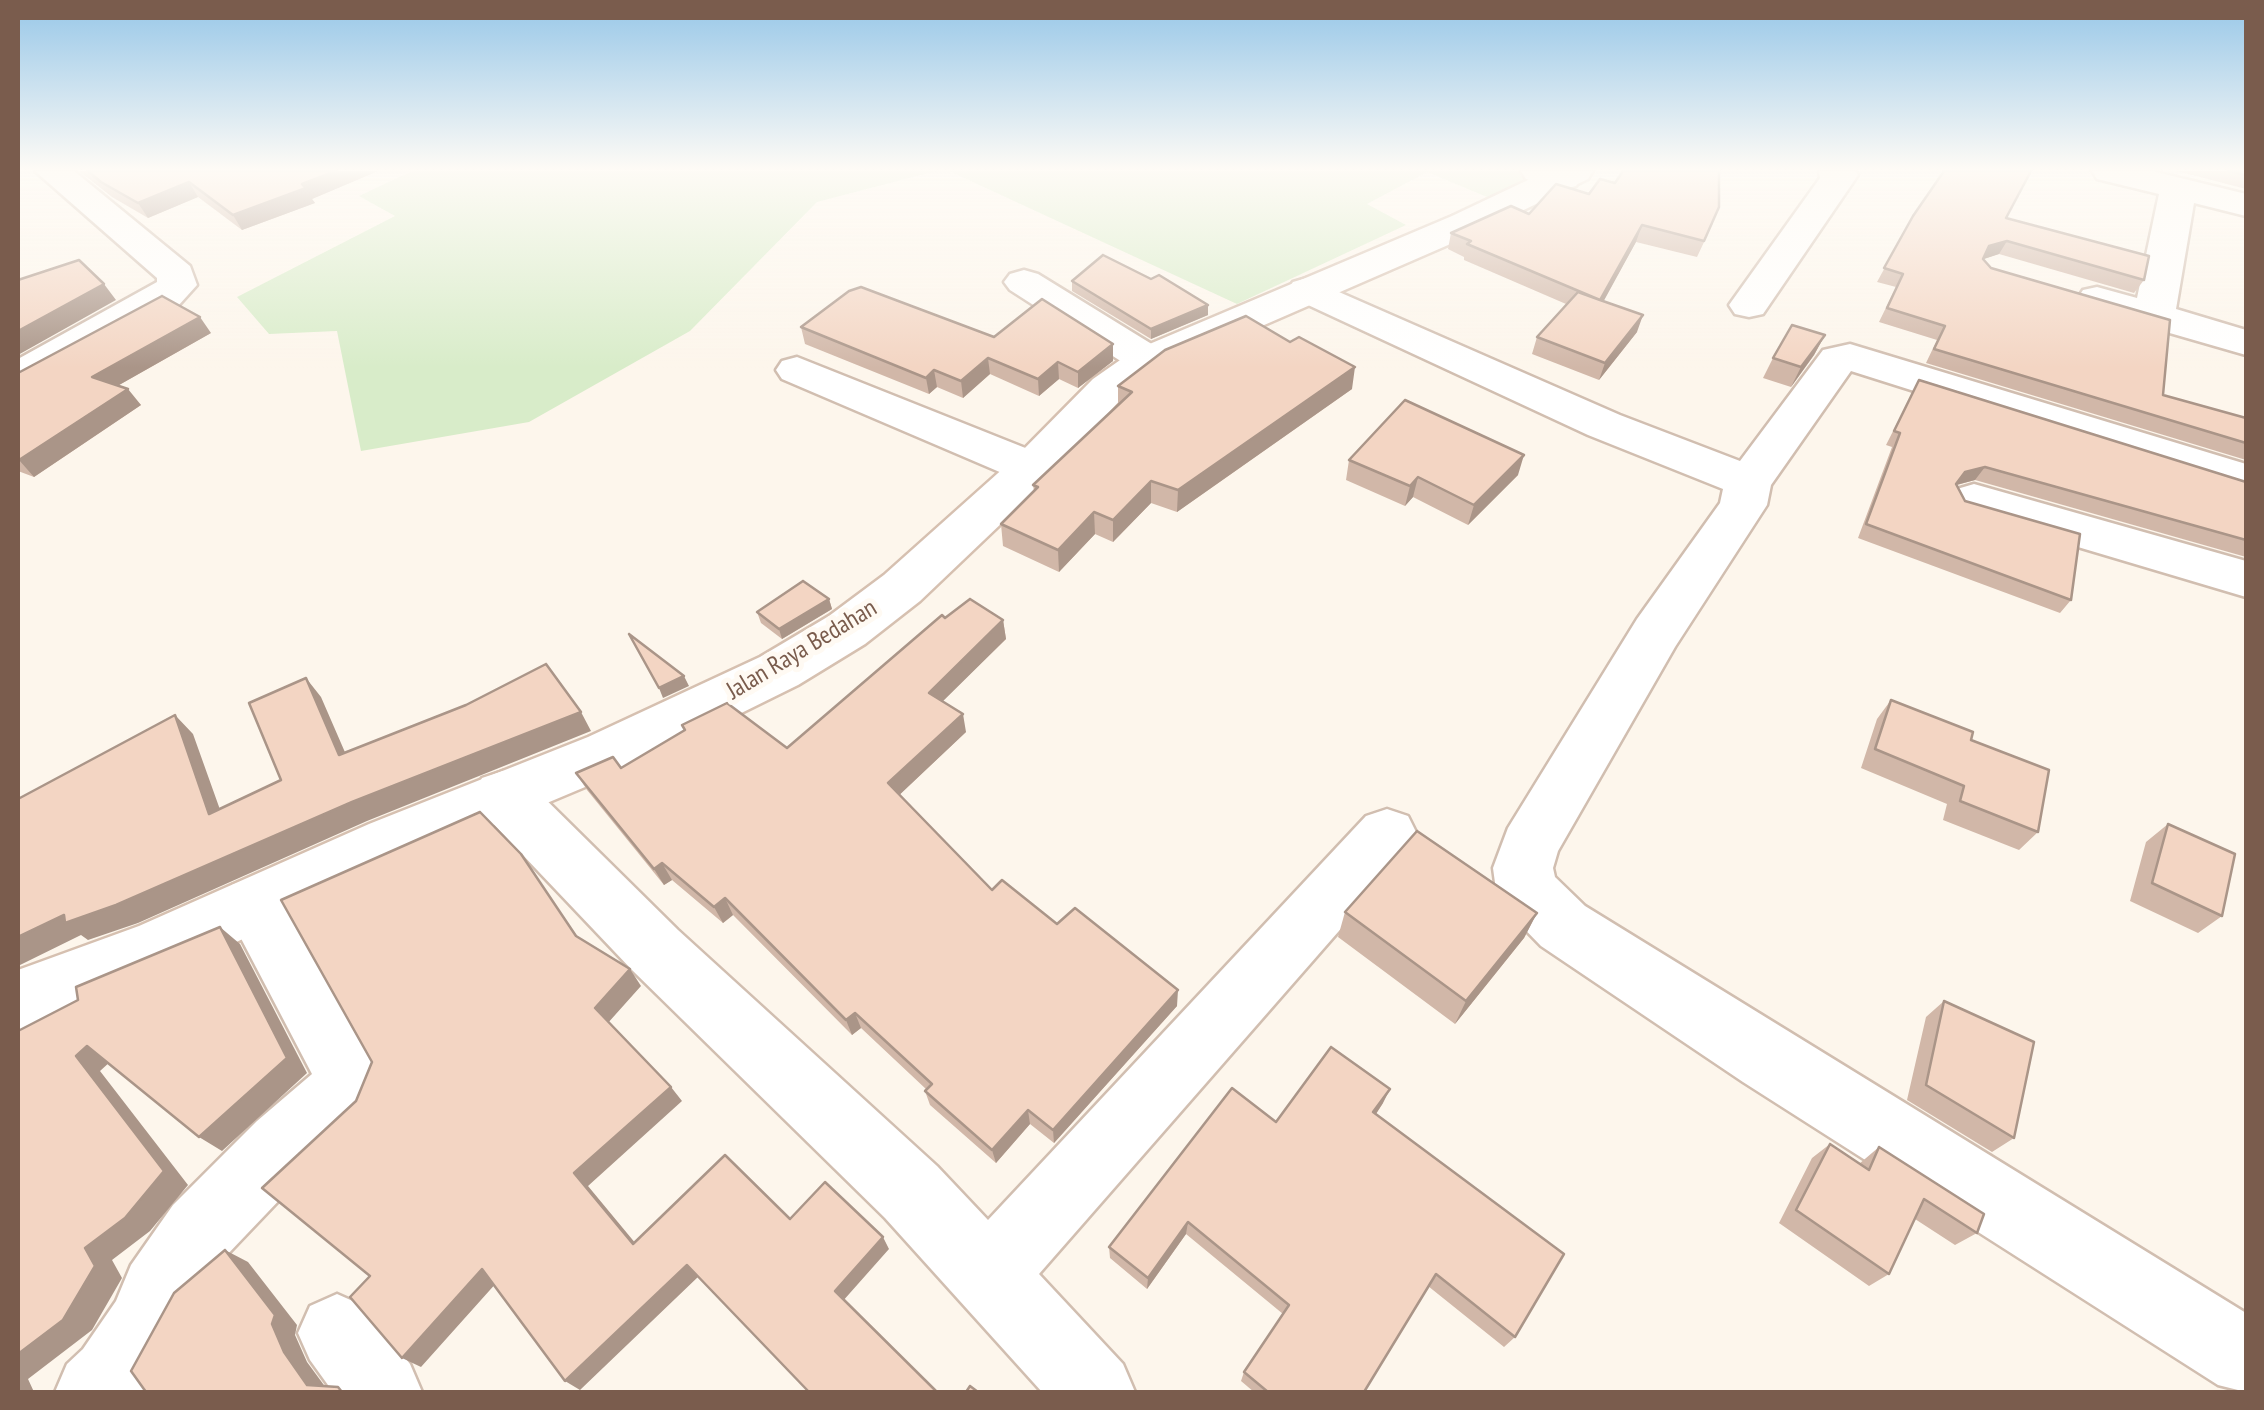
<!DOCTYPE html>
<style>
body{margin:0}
#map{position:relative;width:2264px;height:1410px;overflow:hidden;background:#fdf6ec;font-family:"PT Sans Narrow",sans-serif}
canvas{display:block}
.frame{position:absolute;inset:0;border:20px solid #7a5c4d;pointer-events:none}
</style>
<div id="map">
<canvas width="2264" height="1410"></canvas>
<div class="frame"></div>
</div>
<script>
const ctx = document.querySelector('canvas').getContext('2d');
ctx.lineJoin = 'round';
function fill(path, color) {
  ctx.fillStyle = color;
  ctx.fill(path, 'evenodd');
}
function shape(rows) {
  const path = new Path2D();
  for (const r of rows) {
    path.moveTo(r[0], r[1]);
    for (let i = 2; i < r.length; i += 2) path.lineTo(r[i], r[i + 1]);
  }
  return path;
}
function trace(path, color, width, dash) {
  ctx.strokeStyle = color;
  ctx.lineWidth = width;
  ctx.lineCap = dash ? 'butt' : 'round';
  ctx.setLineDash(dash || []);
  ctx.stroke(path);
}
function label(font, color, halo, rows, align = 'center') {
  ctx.font = font + ' "PT Sans Narrow",sans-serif';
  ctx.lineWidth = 10;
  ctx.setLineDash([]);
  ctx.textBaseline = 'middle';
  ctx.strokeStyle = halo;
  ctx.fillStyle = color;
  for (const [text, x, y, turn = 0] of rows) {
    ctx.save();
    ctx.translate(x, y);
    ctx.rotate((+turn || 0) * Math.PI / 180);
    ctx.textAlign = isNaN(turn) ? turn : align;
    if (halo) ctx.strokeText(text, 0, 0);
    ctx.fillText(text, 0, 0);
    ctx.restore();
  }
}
fill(shape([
 [412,171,936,171,817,202,690,331,529,422,361,451,337,331,269,334,237,297,395,216,359,196],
 [949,171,1545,171,1487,197,1427,172,1367,204,1406,225,1237,304]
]), '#d8ecc9');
const street = shape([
 [35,171,74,171,190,266,197,285,178,306,33,385,18,389,18,359,157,282,157,278,35,171],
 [1521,171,1576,171,1581,178,1576,186,1563,189,1526,179,1521,171],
 [1819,171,1855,171,1858,175,1763,314,1749,317,1735,314,1729,305,1820,178,1819,171],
 [2092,171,2152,171,2246,194,2246,216,2194,203,2176,309,2246,330,2246,355,2083,308,2077,299,2083,290,2097,287,2137,298,2159,194,2097,179,2092,171],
 [1024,270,1038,274,1163,351,1169,360,1163,369,1148,373,1133,369,1010,290,1004,282,1010,274,1024,270],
 [1307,278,1620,415,1740,461,1823,350,1850,344,2246,464,2246,496,1851,371,1771,485,1767,505,1675,647,1558,851,1553,868,1555,877,1585,906,2246,1313,2246,1392,2218,1385,1743,1082,1541,946,1505,909,1496,890,1493,868,1508,828,1637,619,1720,503,1723,489,1588,435,1293,298,1287,290,1293,282,1307,278],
 [797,357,1048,457,1055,468,1048,479,1032,483,1016,479,782,379,776,370,782,361,797,357],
 [1974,484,2246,561,2246,597,1957,511,1950,500,1957,489,1974,484],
 [503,771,524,778,678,930,937,1166,988,1220,1366,816,1387,809,1408,816,1417,834,1408,852,1039,1274,1123,1364,1135,1392,1042,1392,885,1218,632,970,482,812,474,795,482,778,503,771],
 [254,877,276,885,386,1079,372,1112,307,1171,225,1257,186,1317,170,1355,147,1392,55,1392,67,1364,83,1349,116,1301,131,1265,173,1205,257,1121,312,1074,223,904,232,885,254,877],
 [337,1294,364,1306,410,1364,422,1392,333,1392,310,1360,298,1333,310,1306,337,1294]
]);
const secondary = shape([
 [1547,171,1593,171,1588,179,1478,232,1163,369,1123,397,1048,479,920,601,865,644,798,685,628,769,411,860,181,968,18,1030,18,970,139,926,369,824,588,737,760,657,829,616,884,575,1016,457,1093,379,1133,351,1452,216,1547,171]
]);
trace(street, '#d1beb0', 5);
trace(secondary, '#d6c0b0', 5);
fill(street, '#fff');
fill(secondary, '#fff');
fill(shape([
 [79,171,378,171,312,199,315,203,242,230,198,197,148,218,112,197],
 [2177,171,2246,171,2246,189],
 [1589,194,1713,223,1697,257,1636,242,1603,301,1637,332,1599,380,1532,354,1537,337,1566,304,1464,260,1464,257,1448,249,1451,233,1529,214],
 [1913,216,2006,218,2144,280,2134,293,1999,254,1983,259,1991,268,2163,395,2246,418,2246,460,1926,363,1937,340,1879,322,1896,287,1877,282],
 [1151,279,1208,305,1208,315,1151,339,1072,291,1072,281],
 [801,327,994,337,1113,361,1078,388,1059,379,1039,396,990,374,963,398,937,387,929,394,805,344],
 [211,333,119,385,141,405,34,477,18,471,18,373],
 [1825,335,1814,355,1791,387,1763,378,1773,358],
 [1919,380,2246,482,2246,557,1975,480,1957,485,1965,501,2071,600,2060,613,1858,538,1892,447,1886,445],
 [1118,386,1352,389,1177,512,1151,503,1113,542,1095,534,1059,572,1003,546,1001,524,1034,491,1033,485,1118,405],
 [1349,460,1518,475,1468,525,1413,497,1405,506,1346,480],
 [829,599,832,609,782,639,761,623,757,612],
 [945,618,1003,620,1006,639,942,701,966,732,899,795,992,890,1057,924,1177,1006,1054,1143,1030,1124,996,1163,930,1105,925,1091,927,1090,861,1028,852,1035,733,915,723,923,672,880,664,885,587,790,576,773,787,748],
 [1891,700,1971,740,2038,832,2019,850,1943,820,1947,804,1861,768,1877,719],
 [2168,824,2222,916,2198,933,2130,901,2146,842],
 [1345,912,1537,913,1524,938,1455,1024,1338,937],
 [1944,1001,2014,1138,1992,1152,1907,1100,1926,1017],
 [1383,1103,1376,1114,1515,1337,1504,1347,1428,1286,1364,1392,1254,1392,1241,1381,1244,1372,1283,1314,1186,1234,1147,1289,1110,1258,1109,1247,1276,1122],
 [1830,1144,1859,1164,1879,1147,1977,1233,1955,1245,1915,1219,1889,1274,1869,1286,1779,1223,1812,1158]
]), '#d1b7a8');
fill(shape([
 [336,171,378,171,312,199,315,203,242,230,233,215],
 [189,182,198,197,148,218,138,203],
 [1642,225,1636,242,1595,317,1600,300],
 [2007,241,1999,254,1981,260,1989,246],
 [104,284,116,300,18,355,18,331],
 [1208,305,1208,315,1151,339,1151,329],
 [1643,315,1637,332,1599,380,1605,363],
 [200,317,211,333,105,393,92,377],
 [1825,335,1814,355,1791,387,1801,367],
 [1113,344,1113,361,1078,388,1078,372],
 [988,358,990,374,963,398,961,381],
 [1058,362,1059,379,1039,396,1038,379],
 [1355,367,1352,389,1177,512,1178,490],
 [934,370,937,387,929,394,926,378],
 [128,389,141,405,34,477,19,460],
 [1524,455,1518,475,1468,525,1474,505],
 [1985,467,1975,480,1956,485,1965,472],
 [1418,477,1413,497,1405,506,1410,486],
 [1151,481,1151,503,1113,542,1113,520],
 [1094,512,1095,534,1059,572,1058,550],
 [829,599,832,609,782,639,779,629],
 [1003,620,1006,639,933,711,929,693],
 [684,676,689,686,663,698,659,688],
 [306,678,321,697,354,773,339,755],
 [581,712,591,731,367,821,138,923,88,940,81,935,18,966,18,937,64,915],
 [963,714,966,732,893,801,888,783],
 [175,715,193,734,228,832,209,814],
 [662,863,672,880,664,885,654,869],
 [725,898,733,915,723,923,714,907],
 [1537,913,1524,938,1455,1024,1466,1001],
 [220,927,240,944,307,1073,222,1151,199,1137],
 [630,969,641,986,607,1024,595,1008],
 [1178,990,1177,1006,1054,1143,1053,1130],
 [855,1013,861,1028,852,1035,846,1020],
 [87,1046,111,1061,100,1071,188,1185,150,1231,112,1260,122,1278,92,1330,28,1379,34,1392,18,1392,18,1354,85,1248,76,1056],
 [671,1087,682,1101,588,1186,646,1256,633,1244,574,1173],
 [1390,1089,1383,1103,1368,1126,1373,1112],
 [1028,1110,1030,1124,996,1163,992,1150],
 [1188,1222,1186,1234,1147,1289,1148,1278],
 [883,1237,889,1249,842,1302,835,1291],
 [225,1250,248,1262,297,1325,295,1335,307,1362,329,1392,307,1385,284,1352,272,1324],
 [687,1265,699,1276,580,1390,565,1381],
 [482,1269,498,1281,421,1367,402,1358]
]), '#aa9588');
const building = shape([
 [88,171,336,171,302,184,306,188,233,215,189,182,138,203,101,182,88,171],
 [1623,171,1719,171,1719,207,1704,241,1642,225,1600,300,1643,315,1605,363,1537,337,1578,292,1600,300,1467,244,1471,241,1451,233,1511,206,1529,214,1556,184,1589,194,1600,179,1615,183,1623,171],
 [1944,171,2031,171,2006,218,2149,256,2144,280,2007,241,1989,246,1983,259,1991,268,2170,320,2163,395,2246,418,2246,443,1934,349,1945,326,1887,308,1903,274,1884,268,1913,216,1944,171],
 [2229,171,2246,171,2246,175,2229,171],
 [1103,255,1151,279,1159,275,1208,305,1151,329,1072,281,1103,255],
 [79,260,104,284,18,331,18,280,79,260],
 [861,287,994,337,1042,299,1113,344,1078,372,1058,362,1038,379,988,358,961,381,934,370,926,378,801,327,849,291,861,287],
 [162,296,200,317,92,377,128,389,19,460,18,460,18,373,162,296],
 [1246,316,1290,342,1299,337,1355,367,1178,490,1151,481,1113,520,1094,512,1058,550,1001,524,1038,487,1033,485,1132,392,1118,386,1165,350,1246,316],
 [1792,325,1825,335,1801,367,1773,358,1792,325],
 [1919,380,2246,482,2246,540,1985,467,1965,472,1956,484,1965,501,2080,534,2071,600,1866,524,1900,433,1894,431,1919,380],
 [1405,400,1524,455,1474,505,1418,477,1410,486,1349,460,1405,400],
 [803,581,829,599,779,629,757,612,803,581],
 [970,599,1003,620,929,693,963,714,888,783,992,890,1002,880,1057,924,1075,908,1178,990,1053,1130,1028,1110,992,1150,925,1091,932,1084,855,1013,846,1020,725,898,714,907,662,863,654,869,576,773,613,757,621,768,685,730,682,725,727,703,787,748,942,615,945,618,970,599],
 [629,634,684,676,659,688,629,634],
 [546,664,581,712,352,802,116,905,65,923,64,915,18,937,18,799,175,715,209,814,281,780,249,703,306,678,339,755,466,705,546,664],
 [1891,700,1973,732,1971,740,2049,770,2038,832,1960,801,1964,786,1875,749,1891,700],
 [480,812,521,854,576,936,630,969,595,1008,671,1087,574,1173,633,1244,725,1155,790,1219,825,1182,883,1237,835,1291,937,1392,809,1392,687,1265,565,1381,482,1269,402,1358,350,1297,370,1276,262,1188,356,1101,372,1062,281,900,480,812],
 [2168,824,2235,854,2222,916,2152,883,2168,824],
 [1417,831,1537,913,1466,1001,1345,912,1417,831],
 [220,927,287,1058,199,1137,87,1046,76,1056,164,1171,125,1218,85,1248,95,1266,63,1320,18,1354,18,1031,78,1000,76,987,220,927],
 [1944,1001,2034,1042,2014,1138,1926,1085,1944,1001],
 [1331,1047,1390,1089,1373,1112,1564,1254,1515,1337,1436,1274,1364,1392,1268,1392,1244,1372,1289,1305,1188,1222,1148,1278,1109,1247,1232,1088,1276,1122,1331,1047],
 [1830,1144,1869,1170,1879,1147,1984,1214,1977,1233,1924,1199,1889,1274,1796,1210,1830,1144],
 [225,1250,275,1315,272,1324,284,1352,307,1385,338,1387,342,1392,146,1392,131,1371,174,1293,225,1250],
 [970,1386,978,1392,966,1392,970,1386]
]);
fill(building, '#f3d5c3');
trace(building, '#aa9588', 2.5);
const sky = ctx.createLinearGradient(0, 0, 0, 368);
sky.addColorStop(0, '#97c7e8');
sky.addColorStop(0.46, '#fefbf6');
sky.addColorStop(1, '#fefbf600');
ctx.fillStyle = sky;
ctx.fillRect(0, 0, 2264, 368);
label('25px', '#7a5c4d', '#fffaf3', [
 ["Jalan Raya Bedahan",802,650,-31]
]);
</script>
